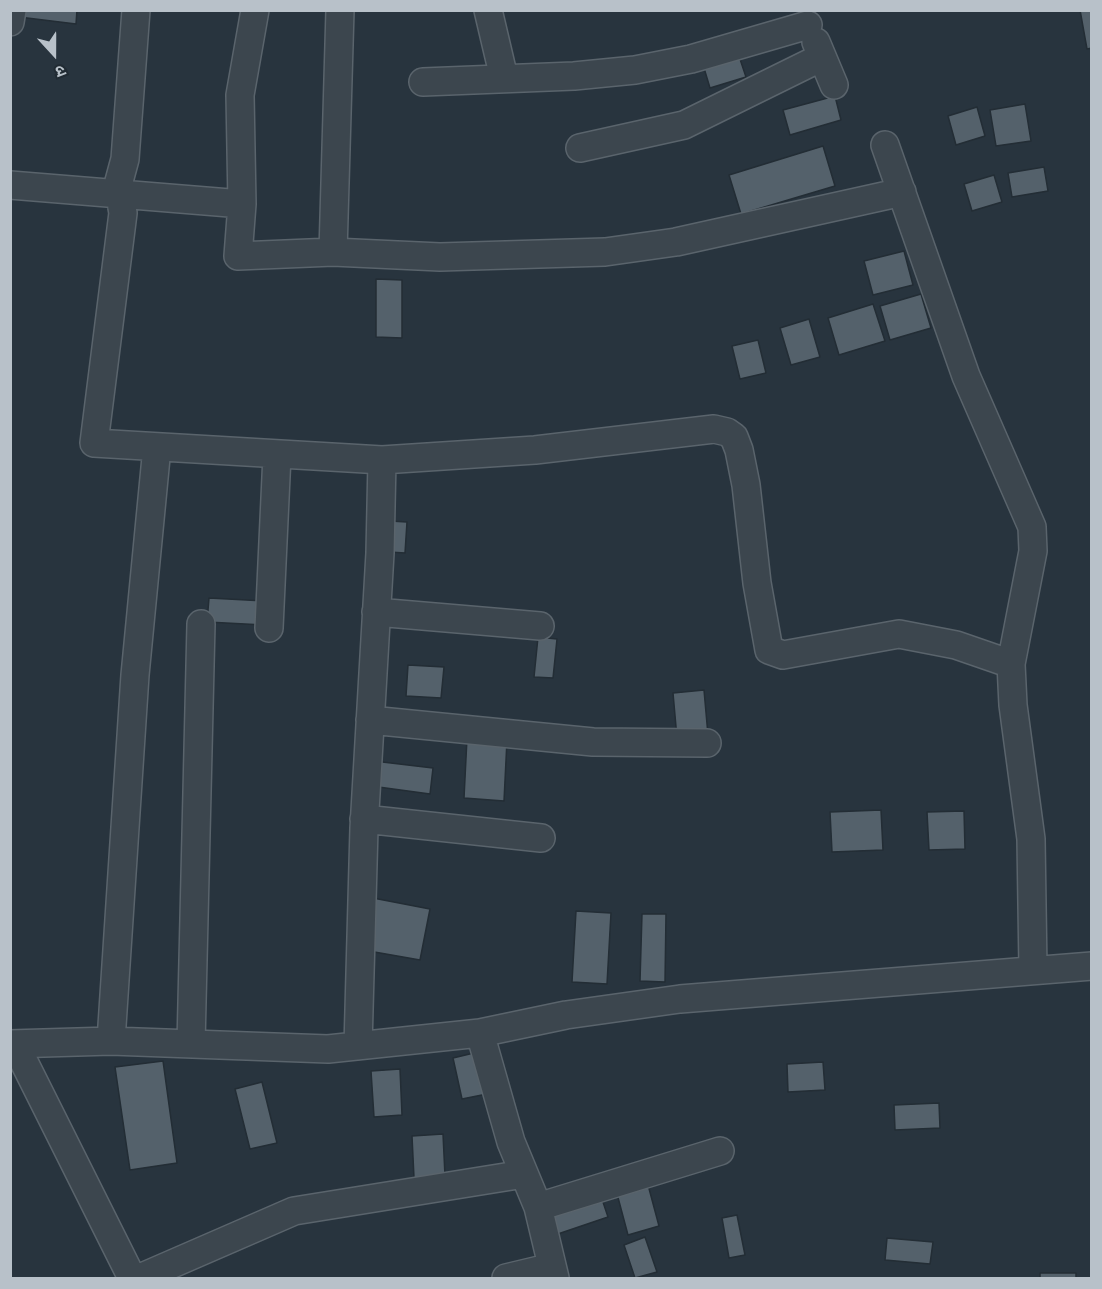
<!DOCTYPE html>
<meta charset="utf-8">
<style>
body{margin:0}
#map{position:relative;width:1102px;height:1289px;overflow:hidden;background:#28343e;font-family:"Work Sans","Noto Sans Devanagari",sans-serif}
canvas{display:block}
.frame{position:absolute;inset:0;border:12px solid #b8c1c9;pointer-events:none}
.north{position:absolute;left:24px;top:24px;width:60px;height:60px;-webkit-text-stroke:4px #212b33;paint-order:stroke;rotate:159deg;font-size:16px;font-weight:700;line-height:24px;text-align:center;color:#b8c1c9}
.north::after{content:'';display:block;margin:auto;width:21px;height:27px;background:#b8c1c9;clip-path:polygon(50% 0,100% 100%,50% 72%,0 100%)}
</style>
<div id="map">
<canvas width="1102" height="1289"></canvas>
<div class="frame"></div>
<div class="north">उ</div>
</div>
<script>
const ctx = document.querySelector('canvas').getContext('2d');
ctx.lineJoin = 'round';
function fill(path, color) {
  ctx.fillStyle = color;
  ctx.fill(path, 'evenodd');
}
function shape(rows) {
  const path = new Path2D();
  for (const r of rows) {
    path.moveTo(r[0], r[1]);
    for (let i = 2; i < r.length; i += 2) path.lineTo(r[i], r[i + 1]);
  }
  return path;
}
function trace(path, color, width, dash) {
  ctx.strokeStyle = color;
  ctx.lineWidth = width;
  ctx.lineCap = dash ? 'butt' : 'round';
  ctx.setLineDash(dash || []);
  ctx.stroke(path);
}
const building = shape([
 [20,10,77,10,76,24,19,17,20,10],
 [1080,10,1092,10,1092,48,1087,49,1080,10],
 [736,47,746,77,710,88,701,58,736,47],
 [835,96,841,120,790,135,783,110,835,96],
 [1025,104,1031,141,996,146,990,110,1025,104],
 [977,107,985,136,956,145,948,116,977,107],
 [823,146,835,186,741,214,729,175,823,146],
 [1044,167,1048,191,1012,197,1008,173,1044,167],
 [994,175,1002,202,972,211,964,184,994,175],
 [904,251,913,285,873,295,864,261,904,251],
 [376,279,402,280,402,338,376,337,376,279],
 [921,294,931,328,890,340,880,306,921,294],
 [873,304,885,341,839,355,828,318,873,304],
 [809,319,820,357,791,365,780,328,809,319],
 [758,340,766,373,740,379,732,346,758,340],
 [390,521,407,522,405,553,389,552,390,521],
 [209,598,265,601,264,625,207,622,209,598],
 [538,637,557,639,553,678,534,677,538,637],
 [408,665,444,667,441,698,406,696,408,665],
 [704,690,708,735,677,738,673,693,704,690],
 [467,738,507,740,504,801,464,798,467,738],
 [374,761,433,768,430,794,371,786,374,761],
 [881,810,883,850,832,852,830,812,881,810],
 [964,811,965,849,929,850,927,812,964,811],
 [373,898,430,909,420,960,363,950,373,898],
 [576,911,611,913,607,984,572,982,576,911],
 [642,914,666,914,665,982,640,981,642,914],
 [478,1052,487,1094,462,1099,453,1058,478,1052],
 [163,1061,177,1163,130,1170,115,1067,163,1061],
 [823,1062,825,1090,788,1092,787,1064,823,1062],
 [400,1069,402,1115,374,1117,371,1071,400,1069],
 [262,1082,277,1143,250,1149,235,1089,262,1082],
 [939,1103,940,1128,895,1130,894,1105,939,1103],
 [443,1134,445,1176,414,1178,412,1136,443,1134],
 [647,1181,659,1226,628,1235,616,1190,647,1181],
 [599,1190,608,1217,549,1237,540,1210,599,1190],
 [737,1215,745,1255,729,1258,722,1218,737,1215],
 [645,1237,657,1272,635,1278,624,1245,645,1237],
 [887,1238,933,1242,930,1264,885,1260,887,1238],
 [1040,1273,1076,1273,1076,1278,1040,1278,1040,1273]
]);
fill(building, '#54616b');
trace(building, '#232d35', 1.5);
const minor = shape([
 [136,10,125,159,118,185,123,213,94,443,382,460,535,450,714,429,727,432,734,437,739,450,746,485,757,583,769,650,783,655,899,634,956,645,1011,664],
 [255,10,240,95,242,204,238,256,333,252,440,257,605,252,676,242,902,192],
 [488,10,504,78],
 [10,22,12,10],
 [816,42,834,85],
 [423,82,574,76,635,70,691,59,808,25],
 [885,145,966,376,1032,527,1033,551,1011,664,1013,705,1031,839,1033,970],
 [580,148,684,125,822,57],
 [10,185,242,204],
 [333,252,340,10],
 [376,612,540,626],
 [269,628,277,455],
 [370,720,593,742,707,743],
 [364,819,541,838],
 [480,1033,511,1142,538,1207,555,1278],
 [111,1041,135,675,157,447],
 [10,1044,111,1041,328,1049,480,1033,566,1015,680,999,1092,966],
 [15,1044,132,1278],
 [191,1044,201,624],
 [358,1046,364,828,380,553,382,460],
 [538,1207,720,1151],
 [140,1278,294,1211,524,1174],
 [506,1278,552,1267]
]);
trace(minor, '#5a646c', 30);
trace(minor, '#3c464e', 27);
</script>
